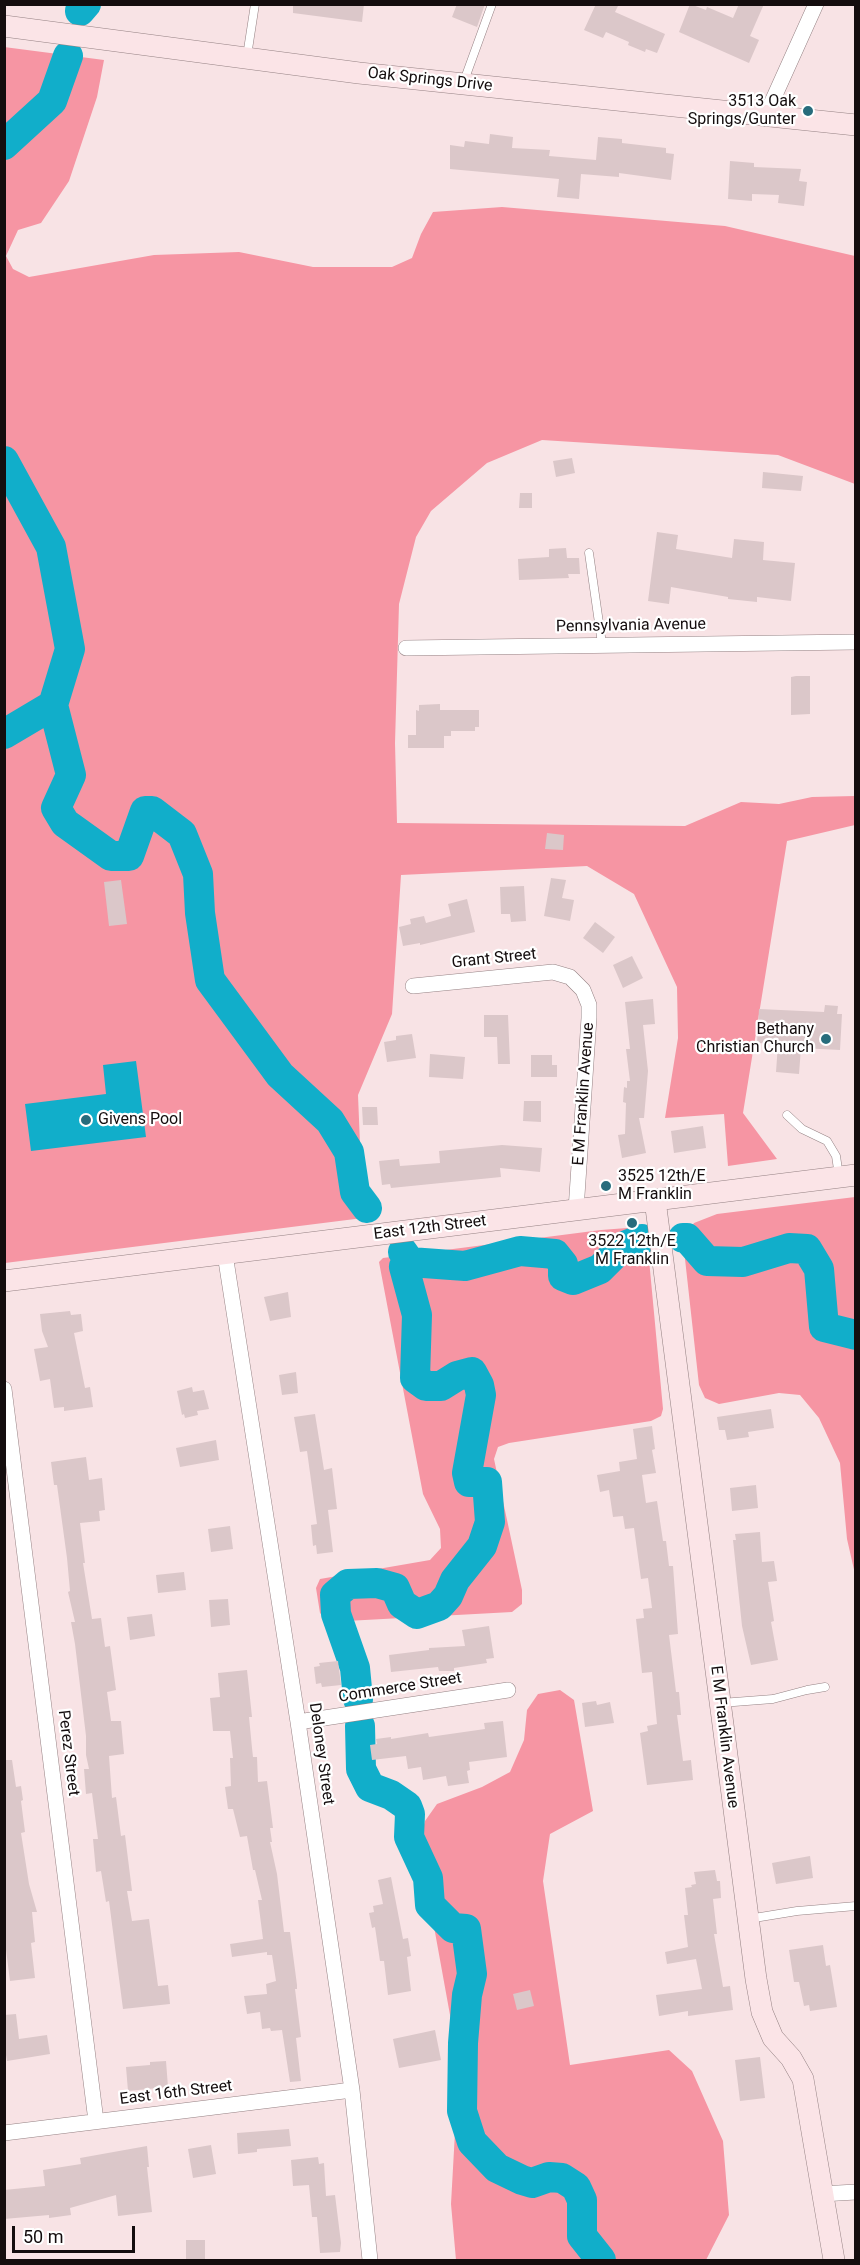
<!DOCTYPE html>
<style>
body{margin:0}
#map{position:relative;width:860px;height:2265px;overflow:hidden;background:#f8e3e5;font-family:Roboto,sans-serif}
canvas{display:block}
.frame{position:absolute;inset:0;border:6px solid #140d0e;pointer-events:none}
.scale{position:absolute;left:12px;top:2226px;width:123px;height:27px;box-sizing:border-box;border:3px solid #140d0e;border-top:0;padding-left:8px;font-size:18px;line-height:21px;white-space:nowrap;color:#140d0e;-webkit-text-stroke:4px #fff;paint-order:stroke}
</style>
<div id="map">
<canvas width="860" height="2265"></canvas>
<div class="frame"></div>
<div class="scale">50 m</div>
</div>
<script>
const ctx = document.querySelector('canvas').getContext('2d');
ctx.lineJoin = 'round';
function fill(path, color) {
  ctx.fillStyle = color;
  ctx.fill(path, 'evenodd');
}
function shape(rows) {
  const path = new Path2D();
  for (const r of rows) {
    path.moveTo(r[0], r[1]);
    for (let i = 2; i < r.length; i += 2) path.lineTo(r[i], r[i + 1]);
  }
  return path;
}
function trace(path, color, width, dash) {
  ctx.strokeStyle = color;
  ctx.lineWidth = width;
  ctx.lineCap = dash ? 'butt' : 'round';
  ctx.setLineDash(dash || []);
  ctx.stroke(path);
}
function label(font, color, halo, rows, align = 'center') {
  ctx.font = font + ' Roboto,sans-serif';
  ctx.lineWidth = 4.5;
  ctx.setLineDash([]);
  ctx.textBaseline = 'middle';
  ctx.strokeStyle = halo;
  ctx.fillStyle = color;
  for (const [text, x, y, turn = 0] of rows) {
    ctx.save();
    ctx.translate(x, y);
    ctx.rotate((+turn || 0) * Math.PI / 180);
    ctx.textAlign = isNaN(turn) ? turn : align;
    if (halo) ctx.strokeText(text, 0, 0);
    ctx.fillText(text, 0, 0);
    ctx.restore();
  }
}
fill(shape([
 [4,47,104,60,97,97,69,181,41,223,18,230,6,256,13,269,29,277,154,255,239,252,313,267,392,267,412,258,421,234,433,212,502,207,725,226,855,256,855,484,778,455,542,440,487,463,431,511,416,537,399,604,395,743,397,823,685,826,741,802,779,804,812,797,855,796,855,825,787,841,743,1113,777,1159,728,1166,724,1114,665,1118,678,1038,677,987,634,894,587,866,401,875,392,1014,358,1095,363,1218,5,1263],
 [855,1197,856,1197,855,1574,847,1539,840,1463,819,1418,800,1395,779,1393,719,1404,705,1398,699,1385,683,1241,694,1223,717,1214],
 [640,1227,647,1238,663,1409,661,1416,651,1421,509,1443,498,1447,494,1459,522,1590,522,1604,512,1612,328,1622,320,1613,316,1588,320,1579,430,1560,441,1548,440,1529,423,1494,379,1262,383,1258,601,1230],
 [560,1690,574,1700,593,1811,550,1834,543,1881,570,2065,669,2050,692,2071,723,2141,729,2215,706,2260,456,2260,451,2204,456,2114,456,2048,419,1844,425,1821,437,1804,482,1787,510,1772,524,1740,527,1710,538,1694]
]), '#f695a3');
fill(shape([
 [136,1061,146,1137,31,1151,25,1104,106,1094,103,1065]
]), '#11aeca');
trace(shape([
 [80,11,86,4],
 [4,145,52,101,68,56],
 [4,461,51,547,70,649,53,705,4,734],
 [53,705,71,775,56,808,65,823,111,856,129,856,145,811,152,811,182,834,198,874,200,913,210,980,280,1075,330,1121,349,1152,355,1192,367,1208],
 [683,1238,687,1238,707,1261,743,1262,789,1248,807,1249,819,1269,824,1327,856,1335],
 [403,1252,410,1262,465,1266,520,1251,555,1254,563,1264,563,1276,573,1280,600,1269,622,1247,642,1239],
 [358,1699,355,1668,336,1614,335,1595,348,1584,377,1583,395,1588,402,1604,417,1614,439,1606,448,1596,455,1580,482,1546,490,1522,487,1482,469,1482,467,1473,481,1395,479,1385,472,1372,457,1376,441,1386,426,1386,415,1378,417,1315,404,1267,410,1262],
 [360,1726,361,1769,370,1787,391,1795,407,1806,410,1814,409,1837,428,1878,430,1905,453,1928,466,1929,472,1974,467,1995,463,2043,462,2111,472,2142,497,2168,522,2180,532,2183,549,2177,562,2178,576,2187,582,2200,582,2236,601,2260]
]), '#11aeca', 30);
fill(shape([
 [293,4,364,4,362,22,293,13],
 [457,4,485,4,477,27,452,17],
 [596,4,619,4,615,12,665,34,657,53,646,49,645,52,628,45,629,42,606,32,603,38,584,30],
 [690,4,706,10,707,7,733,18,739,4,764,4,750,36,759,40,749,63,679,32],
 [490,134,513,137,512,148,550,150,549,156,596,160,598,137,622,139,622,143,666,148,666,153,674,154,671,180,619,173,619,177,581,174,579,199,557,197,559,179,450,169,450,145,464,147,465,141,489,144],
 [730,161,754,163,754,167,801,169,799,181,807,182,804,206,778,203,779,195,752,194,752,201,728,199],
 [572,458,575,473,556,477,553,461],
 [763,472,803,476,801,491,762,488],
 [520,493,532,493,532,508,519,508],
 [657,532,678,535,676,549,732,558,734,539,764,542,763,560,795,563,791,601,757,597,757,602,728,599,728,597,671,587,669,604,648,601],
 [566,548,567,558,579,558,580,574,568,574,569,578,519,580,518,559,549,557,549,549],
 [796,676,810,676,810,714,791,715,791,677],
 [440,704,440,710,479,710,479,727,475,727,475,731,451,731,451,736,444,736,444,748,408,748,408,735,416,735,416,710,419,711,419,705],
 [547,833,564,835,563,850,545,849],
 [551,878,566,880,562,898,574,900,570,921,544,916],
 [121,880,127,924,109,926,104,882],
 [524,886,526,921,511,922,510,914,501,914,500,887],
 [467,899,475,932,420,945,420,943,403,946,399,927,411,924,410,919,424,916,426,923,451,916,448,904],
 [595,922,615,937,603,953,583,938],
 [632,956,643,978,623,988,613,965],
 [653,999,655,1024,643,1025,648,1071,644,1118,639,1118,646,1153,622,1158,618,1135,625,1134,626,1103,623,1102,624,1087,627,1088,627,1081,630,1081,626,1049,630,1049,625,1002],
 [825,1005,838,1006,837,1014,842,1014,840,1050,801,1048,799,1074,776,1072,778,1044,757,1043,759,1009,824,1012],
 [484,1015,508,1015,510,1064,498,1064,497,1037,484,1037],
 [412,1034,416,1058,387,1062,384,1042,396,1040,396,1036],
 [430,1054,465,1057,463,1079,429,1077],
 [531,1055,552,1055,552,1065,557,1065,557,1077,531,1077],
 [524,1101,541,1101,541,1122,523,1121],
 [362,1107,377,1107,378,1125,363,1125],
 [703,1126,706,1148,674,1153,671,1131],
 [502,1145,542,1148,540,1172,500,1168,501,1177,391,1188,390,1184,382,1185,379,1161,399,1159,400,1166,440,1163,439,1151],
 [288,1292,291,1317,270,1321,264,1297],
 [70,1311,71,1315,81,1314,83,1331,74,1333,85,1388,90,1387,93,1407,64,1411,64,1407,54,1408,50,1379,40,1381,34,1349,48,1347,42,1331,40,1314],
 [296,1372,298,1393,282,1395,279,1375],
 [192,1387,193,1392,204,1390,209,1409,197,1411,198,1415,185,1418,184,1414,182,1415,177,1391],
 [771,1409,774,1428,748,1432,749,1437,727,1440,725,1430,719,1430,717,1417],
 [315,1414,324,1470,332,1468,337,1509,328,1510,333,1552,317,1554,316,1545,313,1546,311,1525,317,1524,307,1451,300,1452,294,1417],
 [652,1426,655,1449,652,1450,656,1473,642,1475,646,1503,657,1501,663,1541,666,1541,669,1566,673,1566,678,1634,669,1635,676,1692,679,1692,681,1715,677,1715,683,1761,691,1760,693,1780,647,1785,640,1733,648,1731,647,1726,657,1724,652,1672,642,1673,636,1619,644,1618,643,1609,652,1608,648,1578,641,1579,634,1528,625,1529,623,1516,613,1517,609,1490,600,1492,597,1475,620,1471,619,1462,637,1459,633,1429],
 [216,1440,219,1460,180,1467,176,1448],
 [86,1457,89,1480,102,1478,105,1510,99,1511,100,1521,80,1523,85,1563,83,1563,92,1619,101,1618,105,1647,110,1646,116,1690,107,1692,111,1721,121,1721,124,1754,109,1756,112,1798,116,1797,121,1836,125,1835,132,1891,127,1891,132,1921,149,1919,158,1986,168,1985,170,2004,123,2009,109,1901,106,1902,101,1871,96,1872,93,1839,98,1839,92,1793,86,1794,84,1769,89,1769,86,1755,86,1736,75,1644,71,1622,75,1622,68,1592,70,1591,67,1558,57,1485,54,1485,51,1462],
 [756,1485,758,1508,732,1511,730,1488],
 [230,1526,233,1549,211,1552,208,1529],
 [760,1532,762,1562,774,1561,777,1581,768,1582,774,1621,771,1622,778,1660,751,1665,742,1626,733,1540,736,1540,735,1534],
 [184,1572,186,1590,158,1593,156,1575],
 [228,1599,230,1625,211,1627,209,1600],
 [152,1614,155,1636,130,1640,127,1617],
 [489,1626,494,1658,486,1659,487,1663,454,1668,454,1671,439,1671,438,1667,391,1672,389,1655,429,1650,429,1648,465,1646,462,1630],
 [338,1661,341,1685,322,1687,321,1683,316,1684,314,1667,320,1666,319,1663],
 [247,1670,252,1717,249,1717,252,1748,253,1757,257,1757,258,1782,267,1781,273,1828,270,1828,272,1842,270,1842,277,1874,284,1932,290,1932,297,1985,297,1989,295,1989,301,2037,296,2038,301,2081,290,2082,282,2030,271,2031,270,2028,262,2029,260,2012,247,2014,244,1996,267,1994,266,1984,276,1981,272,1955,267,1955,267,1952,232,1957,230,1944,263,1939,258,1900,262,1900,255,1870,253,1870,247,1836,240,1837,233,1809,228,1809,225,1787,231,1786,230,1758,233,1758,230,1731,213,1731,210,1698,220,1697,218,1673],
 [596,1701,597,1705,610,1702,614,1723,585,1727,582,1703],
 [503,1721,507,1757,469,1762,470,1770,467,1771,469,1783,448,1786,446,1776,423,1780,421,1767,408,1769,406,1756,372,1760,370,1745,377,1744,376,1739,391,1737,391,1739,428,1733,429,1737,485,1729,484,1723],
 [4,1760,12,1760,16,1787,21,1786,23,1800,21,1801,25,1832,21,1833,29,1884,37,1912,32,1912,35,1942,31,1943,35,1978,10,1981,4,1934],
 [810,1856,813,1878,776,1884,772,1863],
 [715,1870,717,1881,720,1881,721,1898,713,1899,717,1934,714,1934,723,1987,730,1986,733,2010,688,2016,688,2011,659,2016,656,1995,702,1989,696,1959,667,1964,665,1952,688,1947,684,1915,688,1915,685,1888,692,1887,691,1885,696,1884,694,1872],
 [391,1877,403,1939,408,1938,411,1956,407,1957,411,1991,388,1995,384,1961,380,1961,375,1927,372,1928,369,1913,374,1912,373,1906,383,1904,378,1880],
 [823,1945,826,1966,830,1965,837,2007,810,2011,809,2005,804,2006,799,1982,794,1982,789,1950],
 [530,1990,534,2006,517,2010,513,1994],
 [16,2014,19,2039,47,2035,50,2054,7,2061,4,2043,4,2015],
 [435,2030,441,2060,399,2068,393,2039],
 [760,2057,765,2098,740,2101,735,2060],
 [166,2061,168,2087,128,2091,126,2067,150,2065,150,2062],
 [289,2129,291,2146,257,2149,257,2152,238,2154,237,2133],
 [211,2145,216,2174,193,2178,188,2149],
 [147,2146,149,2167,147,2167,152,2212,118,2216,116,2195,70,2208,71,2215,49,2218,49,2215,4,2219,4,2190,45,2186,43,2170,81,2164,80,2158],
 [318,2157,319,2164,324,2163,326,2196,335,2195,341,2243,340,2252,320,2253,317,2217,312,2217,309,2185,293,2186,291,2160],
 [186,2240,205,2240,205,2260,186,2260]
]), '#dbc7c9');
const lane = shape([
 [247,56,255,4],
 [464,81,492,4],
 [589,553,602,644],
 [787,1115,802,1129,827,1141,836,1156,839,1176],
 [721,1703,773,1699,807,1690,825,1687],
 [748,1919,797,1911,856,1906]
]);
const street = shape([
 [766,115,816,4],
 [406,648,856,642],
 [413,986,553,972,570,977,583,990,589,1005,589,1018,576,1210],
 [225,1254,298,1722,352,2090,370,2260],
 [4,1389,96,2121],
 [298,1722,508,1690],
 [4,2133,352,2090],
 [821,2194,856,2192]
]);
const secondary = shape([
 [4,26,359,73,856,125],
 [655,1200,756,1979,762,2012,773,2038,791,2058,803,2079,834,2260],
 [4,1281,856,1175]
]);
trace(lane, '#958284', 9);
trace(street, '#958284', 16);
trace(secondary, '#958284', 22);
trace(lane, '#fff', 8);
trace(street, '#fff', 15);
trace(secondary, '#fbe4e7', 21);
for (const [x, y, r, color] of [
 [808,111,6,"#276c7c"],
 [826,1039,6,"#276c7c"],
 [86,1120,6,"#276c7c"],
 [606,1186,6,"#276c7c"],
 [632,1223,6,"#276c7c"]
]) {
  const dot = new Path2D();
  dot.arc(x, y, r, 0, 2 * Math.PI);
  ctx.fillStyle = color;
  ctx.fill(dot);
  trace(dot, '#fff', 2);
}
label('16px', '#140d0e', '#fff', [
 ["Oak Springs Drive",430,80,6],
 ["Pennsylvania Avenue",631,626,-1],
 ["Grant Street",494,959,-6],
 ["E M Franklin Avenue",584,1094,-86],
 ["East 12th Street",430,1228,-7],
 ["Commerce Street",400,1688,-9],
 ["E M Franklin Avenue",724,1737,83],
 ["Perez Street",68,1753,83],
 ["Deloney Street",321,1754,82],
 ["East 16th Street",176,2093,-7]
]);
label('16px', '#140d0e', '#fff', [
 ["3513 Oak",796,102],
 ["Springs/Gunter",796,120],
 ["Bethany",814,1030],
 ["Christian Church",814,1048],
 ["Givens Pool",98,1120,"left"],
 ["3525 12th/E",618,1177,"left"],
 ["M Franklin",618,1195,"left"],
 ["3522 12th/E",632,1242,"center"],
 ["M Franklin",632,1260,"center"]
], 'right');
</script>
